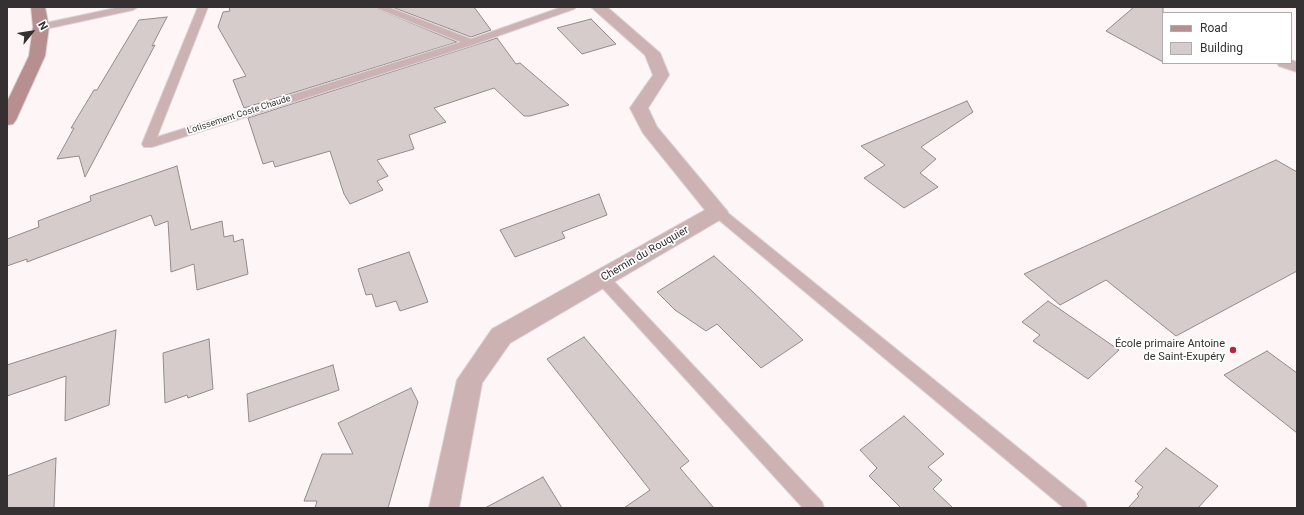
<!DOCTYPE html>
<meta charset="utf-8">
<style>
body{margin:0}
#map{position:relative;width:1304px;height:515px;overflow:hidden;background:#fef6f6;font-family:Roboto,sans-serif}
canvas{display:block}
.frame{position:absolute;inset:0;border:8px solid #353031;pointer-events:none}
.legend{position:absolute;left:1162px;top:12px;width:130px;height:52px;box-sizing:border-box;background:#fff;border:1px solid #aeacad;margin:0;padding:5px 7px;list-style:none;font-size:12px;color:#353031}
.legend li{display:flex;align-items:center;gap:8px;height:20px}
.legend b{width:20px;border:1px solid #aeacad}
.north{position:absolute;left:12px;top:12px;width:40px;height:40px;-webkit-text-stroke:3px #fff;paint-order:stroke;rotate:60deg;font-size:11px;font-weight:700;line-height:16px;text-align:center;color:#353031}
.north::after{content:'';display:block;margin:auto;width:14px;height:18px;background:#353031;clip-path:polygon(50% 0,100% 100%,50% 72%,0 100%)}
</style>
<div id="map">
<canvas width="1304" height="515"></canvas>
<div class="frame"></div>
<ul class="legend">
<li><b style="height:5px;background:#b78f91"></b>Road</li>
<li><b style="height:11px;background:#d6cccc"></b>Building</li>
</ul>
<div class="north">N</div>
</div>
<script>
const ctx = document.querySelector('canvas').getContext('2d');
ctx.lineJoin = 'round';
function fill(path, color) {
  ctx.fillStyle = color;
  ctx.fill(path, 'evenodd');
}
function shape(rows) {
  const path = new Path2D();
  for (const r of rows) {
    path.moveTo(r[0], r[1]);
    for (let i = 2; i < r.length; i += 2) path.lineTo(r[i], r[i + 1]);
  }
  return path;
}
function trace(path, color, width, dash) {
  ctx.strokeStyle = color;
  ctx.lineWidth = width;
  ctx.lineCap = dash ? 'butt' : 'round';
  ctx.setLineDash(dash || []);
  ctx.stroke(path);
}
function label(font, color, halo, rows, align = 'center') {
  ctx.font = font + ' Roboto,sans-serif';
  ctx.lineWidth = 3.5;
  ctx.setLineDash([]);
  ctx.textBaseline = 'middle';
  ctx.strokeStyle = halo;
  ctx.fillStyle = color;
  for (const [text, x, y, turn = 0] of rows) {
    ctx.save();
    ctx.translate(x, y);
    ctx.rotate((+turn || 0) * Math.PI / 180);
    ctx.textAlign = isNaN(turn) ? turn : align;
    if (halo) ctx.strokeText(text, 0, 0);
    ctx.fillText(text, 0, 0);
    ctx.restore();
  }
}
const building = shape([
 [229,7,373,7,457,42,244,108,233,80,246,76,218,27,223,12,230,11,229,7],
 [392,7,474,7,491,30,471,37,392,7],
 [1134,7,1163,7,1163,62,1106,31,1134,7],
 [167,17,152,46,155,45,85,177,79,156,57,159,74,128,71,128,94,90,97,90,139,20,167,17],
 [591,19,616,44,582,54,557,28,591,19],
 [497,38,516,64,520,63,569,105,530,116,524,116,494,88,434,108,446,122,409,135,414,149,377,160,388,176,377,181,383,190,350,204,344,194,330,151,275,167,273,161,263,164,248,118,497,38],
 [967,101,973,112,921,147,936,159,920,173,938,187,904,208,864,178,885,165,861,146,967,101],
 [1276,160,1297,172,1297,271,1176,336,1106,280,1060,305,1024,274,1276,160],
 [177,166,191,230,222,221,224,237,233,235,234,242,243,239,248,274,197,290,194,264,171,272,168,221,155,226,151,215,27,262,27,259,7,266,7,239,39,227,38,221,91,201,90,196,177,166],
 [599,194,607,215,562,232,565,238,515,257,500,230,599,194],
 [409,252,428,302,400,311,396,301,376,307,372,294,366,295,358,269,409,252],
 [714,256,753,292,803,340,761,368,717,324,706,331,675,310,657,292,714,256],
 [1048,301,1119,350,1088,379,1033,341,1040,335,1022,322,1048,301],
 [116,330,109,405,65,421,66,376,7,396,7,365,116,330],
 [584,337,689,461,680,468,714,508,624,508,650,490,547,359,584,337],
 [209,339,213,389,188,398,187,395,165,403,163,353,209,339],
 [1267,351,1297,373,1297,433,1224,375,1267,351],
 [333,365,339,390,249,422,247,394,333,365],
 [411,388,418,402,388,508,315,508,317,501,304,501,322,454,353,454,338,423,411,388],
 [904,416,944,454,928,467,942,480,933,489,953,508,901,508,869,476,877,468,860,450,904,416],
 [1166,448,1218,486,1198,508,1128,508,1139,496,1137,494,1143,487,1135,481,1166,448],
 [56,458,54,508,7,508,7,476,56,458],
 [543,477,562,508,485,508,543,477]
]);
fill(building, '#d6cccc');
trace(building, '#938a8a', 1);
const service = shape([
 [120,7,138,7,133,10,41,30,36,27,41,24,120,7],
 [198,7,208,7,157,137,461,42,374,7,388,7,471,39,562,7,576,7,574,9,475,44,152,147,144,147,142,144,198,7],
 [718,207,723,209,1085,502,1087,508,1064,508,713,215,711,212,713,209,718,207],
 [602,273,607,274,822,502,824,508,803,508,597,282,595,278,597,274,602,273]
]);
const minor = shape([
 [591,7,607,7,660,53,669,75,648,108,657,127,728,212,725,217,510,343,482,383,459,508,429,508,457,380,492,329,705,210,643,133,630,108,653,75,645,55,591,7],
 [1291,60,1297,62,1297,72,1279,66,1277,63,1291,63,1291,60]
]);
const secondary = shape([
 [31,7,45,7,49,27,45,56,16,120,13,124,7,125,7,102,29,56,33,27,31,7]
]);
trace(service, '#dad2d3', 2);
trace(minor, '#dad2d3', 2);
trace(secondary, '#dad2d3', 2);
fill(service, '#cdb2b3');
fill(minor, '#cdb2b3');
fill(secondary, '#b78f91');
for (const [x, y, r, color] of [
 [1233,350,4,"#b72544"]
]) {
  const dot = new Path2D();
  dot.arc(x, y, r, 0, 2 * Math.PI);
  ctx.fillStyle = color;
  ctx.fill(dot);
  trace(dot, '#fff', 1.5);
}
label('9px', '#353031', '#fff', [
 ["Lotissement Coste Chaude",239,115,-18]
]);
label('11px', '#353031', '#fff', [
 ["Chemin du Rouquier",645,254,-30]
]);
label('11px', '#353031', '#fff', [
 ["École primaire Antoine",1225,344],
 ["de Saint-Exupéry",1225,357]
], 'right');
</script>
